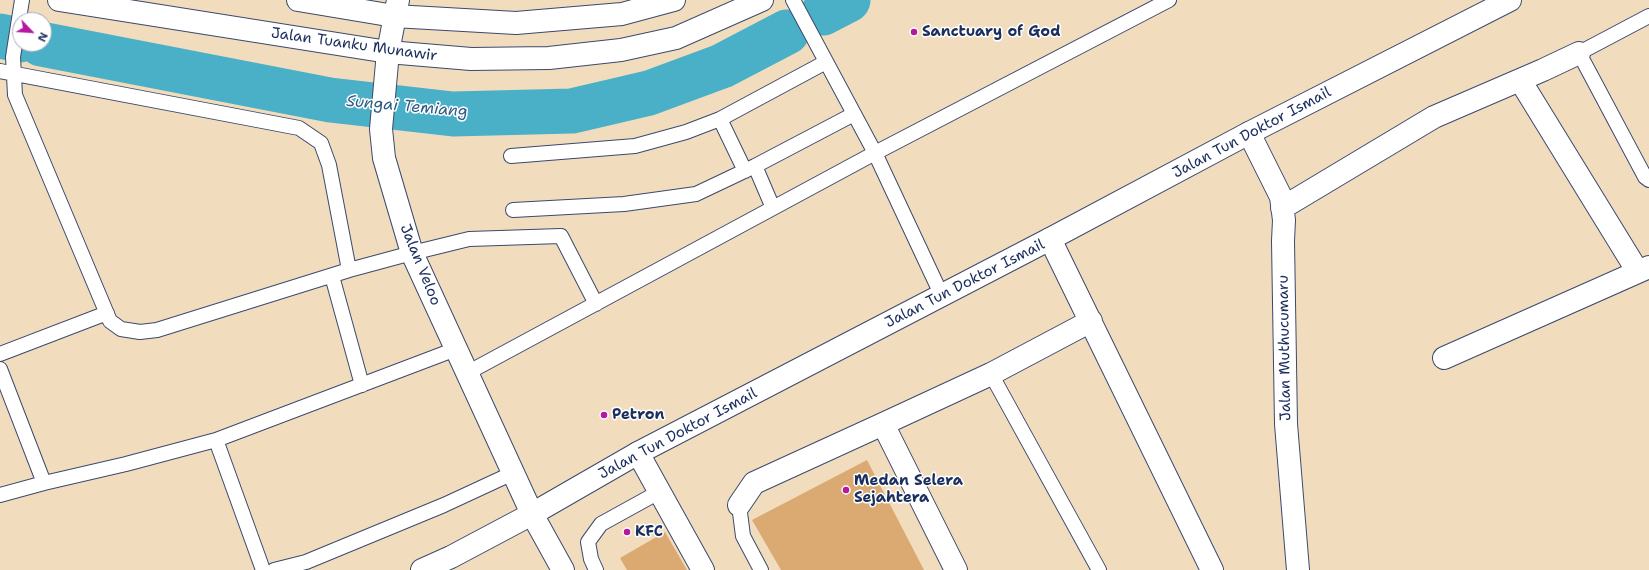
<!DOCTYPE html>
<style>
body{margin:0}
#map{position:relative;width:1649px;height:570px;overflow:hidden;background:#f1ddbe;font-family:"Shantell Sans",sans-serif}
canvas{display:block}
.north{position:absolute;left:12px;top:12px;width:40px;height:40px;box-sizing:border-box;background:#fff;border:1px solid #a4acbf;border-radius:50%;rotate:115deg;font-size:11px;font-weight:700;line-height:16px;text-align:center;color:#1b2f5e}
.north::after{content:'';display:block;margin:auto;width:14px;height:18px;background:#b5179e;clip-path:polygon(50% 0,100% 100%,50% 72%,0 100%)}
</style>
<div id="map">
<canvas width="1649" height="570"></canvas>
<div class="north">N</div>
</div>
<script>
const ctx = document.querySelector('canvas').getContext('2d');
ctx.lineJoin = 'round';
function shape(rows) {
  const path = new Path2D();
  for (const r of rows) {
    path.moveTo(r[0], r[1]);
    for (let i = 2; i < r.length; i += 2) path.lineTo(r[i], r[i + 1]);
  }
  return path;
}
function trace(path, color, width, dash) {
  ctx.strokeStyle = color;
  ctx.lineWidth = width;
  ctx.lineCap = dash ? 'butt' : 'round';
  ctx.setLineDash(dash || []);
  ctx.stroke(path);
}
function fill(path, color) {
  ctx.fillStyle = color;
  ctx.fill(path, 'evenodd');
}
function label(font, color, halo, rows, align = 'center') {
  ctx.font = font + ' "Shantell Sans",sans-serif';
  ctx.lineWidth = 3;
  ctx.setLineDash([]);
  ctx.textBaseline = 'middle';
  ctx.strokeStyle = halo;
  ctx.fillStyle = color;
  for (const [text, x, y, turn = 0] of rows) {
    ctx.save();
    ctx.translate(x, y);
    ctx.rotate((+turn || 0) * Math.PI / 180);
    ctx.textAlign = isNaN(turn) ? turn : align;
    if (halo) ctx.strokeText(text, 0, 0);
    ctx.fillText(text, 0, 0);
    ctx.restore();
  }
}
trace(shape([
 [823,13,848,0],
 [0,36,20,40],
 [41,44,330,100,453,114,572,111,649,93,722,66,787,32]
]), '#49b0c8', 45);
fill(shape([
 [867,460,924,570,781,570,752,520],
 [665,532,687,570,627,570,620,558]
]), '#dbaa72');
const service = shape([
 [22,0,13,57,15,95,110,321,121,329,140,332,157,330,349,270,412,253,469,239,561,236,596,304],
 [793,0,875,153,942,296],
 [1649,16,1579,53,1645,177,1649,180],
 [0,71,299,128,321,143,329,165,349,270],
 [720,119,745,171],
 [511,156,635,146,686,132,720,119,826,62],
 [755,166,773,208],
 [513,210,624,204,696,194,755,166,854,114],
 [332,276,362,385],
 [0,354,107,313],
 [0,369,44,483],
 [467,373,875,153,1169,0],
 [991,374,1099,570],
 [216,440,263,570],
 [0,495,44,483,126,464,216,440,456,349],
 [739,505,743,536,761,570],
 [274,570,306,562,444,505,513,473],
 [596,570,591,559,588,542,601,524,659,492]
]);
const minor = shape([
 [1520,80,1638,272],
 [1249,133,1281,197,1284,220,1283,241,1286,424,1298,570],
 [1282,208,1434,117,1543,70,1579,53],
 [1050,239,1212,570],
 [1444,358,1649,267],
 [739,505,754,483,883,424],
 [532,514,563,570],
 [956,570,883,424,991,374,1091,321]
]);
const tertiary = shape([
 [398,0,388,52,381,129,384,158,412,253,532,514],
 [638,453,703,570]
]);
const secondary = shape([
 [59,0,388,52,471,59,549,58,621,50,676,38,762,0],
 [298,0,394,16,516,23,622,14,674,0]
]);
const trunk = shape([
 [422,570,451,557,532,514,638,453,1050,239,1249,133,1510,0]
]);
trace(service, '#3b496c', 16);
trace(minor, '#3b496c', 24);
trace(tertiary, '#3b496c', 24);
trace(secondary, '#3b496c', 24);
trace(trunk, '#3b496c', 24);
trace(service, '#fff', 14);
trace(minor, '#fff', 22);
trace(tertiary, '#fff', 22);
trace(secondary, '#fff', 22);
trace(trunk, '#fff', 22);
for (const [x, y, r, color] of [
 [914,32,4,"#b5179e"],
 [604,415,4,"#b5179e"],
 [846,490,4,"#b5179e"],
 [627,532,4,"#b5179e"]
]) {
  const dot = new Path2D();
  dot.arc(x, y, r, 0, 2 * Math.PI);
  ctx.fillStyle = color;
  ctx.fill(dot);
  trace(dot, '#fff', 1.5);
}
label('bold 15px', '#1b2f5e', '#fff', [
 ["Sanctuary of God",922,32],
 ["Petron",612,415],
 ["Medan Selera",854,481],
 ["Sejahtera",854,498],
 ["KFC",635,532]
], 'left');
label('15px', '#1b2f5e', '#fff', [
 ["Jalan Tuanku Munawir",354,45,8],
 ["Jalan Tun Doktor Ismail",1252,133,-28],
 ["Jalan Veloo",420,265,68],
 ["Jalan Tun Doktor Ismail",965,284,-27],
 ["Jalan Muthucumaru",1285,348,-91],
 ["Jalan Tun Doktor Ismail",678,434,-28]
]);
label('italic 16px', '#2b5c83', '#fff', [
 ["Sungai Temiang",407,107,5]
]);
</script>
